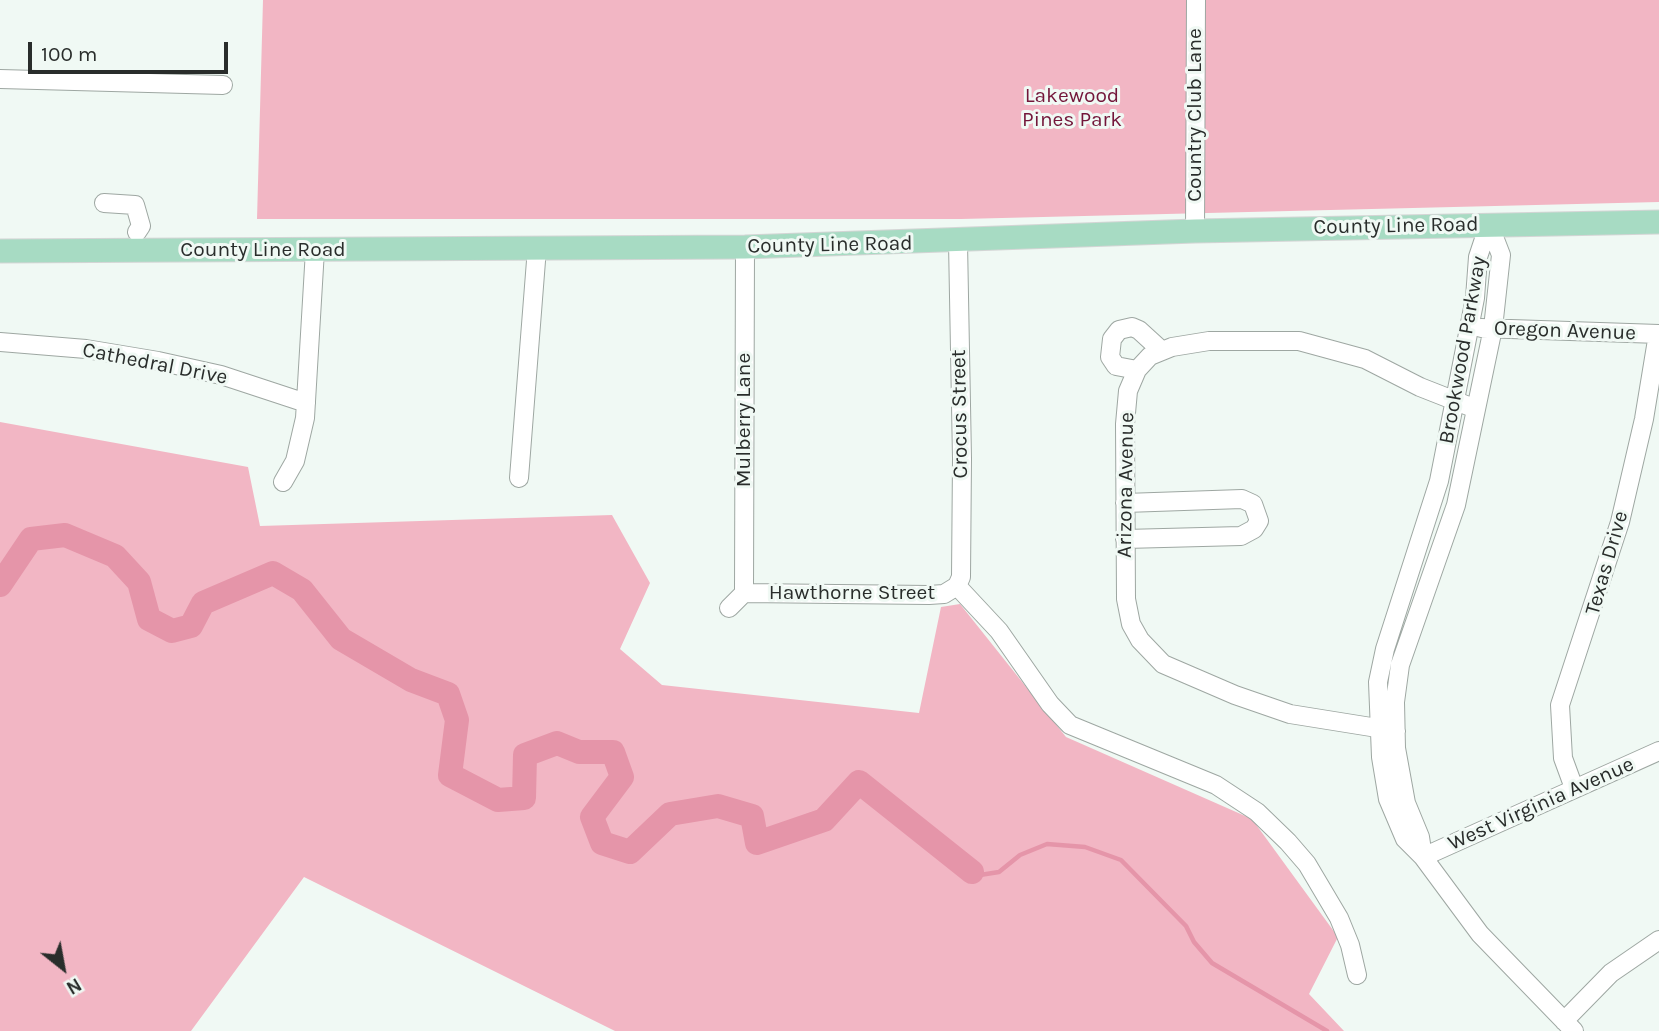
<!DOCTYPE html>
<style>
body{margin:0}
#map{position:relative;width:1659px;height:1031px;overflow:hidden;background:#f0f9f4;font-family:Karla,sans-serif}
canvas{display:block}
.north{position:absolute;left:28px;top:933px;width:70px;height:70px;-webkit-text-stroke:5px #f0f9f4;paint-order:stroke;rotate:149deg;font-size:19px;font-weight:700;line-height:28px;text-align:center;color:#292d2b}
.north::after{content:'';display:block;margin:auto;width:24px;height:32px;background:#292d2b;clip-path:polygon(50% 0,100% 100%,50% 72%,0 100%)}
.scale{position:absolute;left:28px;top:42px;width:200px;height:32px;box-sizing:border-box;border:4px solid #292d2b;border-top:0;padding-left:9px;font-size:21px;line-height:24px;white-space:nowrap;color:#292d2b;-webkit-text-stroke:5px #f0f9f4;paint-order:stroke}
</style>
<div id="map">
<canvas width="1659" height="1031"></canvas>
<div class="north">N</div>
<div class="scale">100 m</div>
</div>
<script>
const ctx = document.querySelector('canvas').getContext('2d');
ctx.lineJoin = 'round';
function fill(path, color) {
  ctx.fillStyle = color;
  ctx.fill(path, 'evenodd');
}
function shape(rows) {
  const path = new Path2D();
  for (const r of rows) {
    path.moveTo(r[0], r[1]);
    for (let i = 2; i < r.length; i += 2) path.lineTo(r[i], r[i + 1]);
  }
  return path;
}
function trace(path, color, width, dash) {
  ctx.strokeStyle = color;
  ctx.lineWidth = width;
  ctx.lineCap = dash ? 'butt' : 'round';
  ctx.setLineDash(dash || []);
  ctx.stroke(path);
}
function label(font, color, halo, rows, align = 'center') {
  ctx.font = font + ' Karla,sans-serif';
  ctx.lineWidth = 6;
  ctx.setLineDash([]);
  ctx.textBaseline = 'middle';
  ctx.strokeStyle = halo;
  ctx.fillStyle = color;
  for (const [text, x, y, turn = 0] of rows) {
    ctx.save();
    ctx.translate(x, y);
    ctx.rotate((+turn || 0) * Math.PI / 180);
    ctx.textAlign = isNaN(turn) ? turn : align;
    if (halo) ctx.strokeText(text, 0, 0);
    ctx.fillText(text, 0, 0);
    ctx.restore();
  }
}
fill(shape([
 [263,0,1659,0,1659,202,961,219,257,219],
 [0,422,248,467,260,526,612,515,650,583,620,649,662,685,919,713,941,607,960,604,1066,737,1252,819,1338,937,1309,994,1344,1031,615,1031,304,877,191,1031,0,1031]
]), '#f2b6c4');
trace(shape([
 [972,872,980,875,999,872,1020,855,1047,844,1085,847,1121,860,1186,926,1194,942,1212,963,1327,1031]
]), '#e595a9', 4.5);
trace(shape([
 [0,585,31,539,65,535,115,556,139,582,149,619,172,631,191,626,203,603,273,573,302,590,341,639,411,680,448,694,457,720,450,775,498,800,524,798,525,755,557,743,579,752,613,752,622,777,592,817,602,843,630,852,670,814,718,806,752,816,757,843,824,820,859,782,972,872]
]), '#e595a9', 24);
const minor = shape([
 [0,79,223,85],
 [104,203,135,205,141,226,137,232],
 [1489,224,1478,257,1475,298,1439,481,1385,649,1378,682,1381,757,1388,799,1405,839,1423,857,1480,934,1574,1031],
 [1195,231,1196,0],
 [1481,328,1659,334],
 [0,342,86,349,158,361,221,375,306,403],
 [1137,370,1116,366,1110,357,1112,339,1119,330,1132,327,1139,330,1162,351],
 [519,478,537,248],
 [283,482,295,461,305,418,315,250],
 [1125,503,1242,499,1253,504,1259,521,1254,529,1241,536,1125,539],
 [957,586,999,631,1050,704,1070,725,1216,785,1257,812,1288,842,1307,864,1339,918,1350,945,1357,975],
 [957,586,961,577,962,459,958,242],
 [744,593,745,247],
 [744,593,929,595,944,594,957,586],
 [729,608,744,593],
 [1396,731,1290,714,1235,695,1163,664,1140,640,1131,624,1126,599,1125,424,1128,391,1137,370,1150,356,1172,347,1209,341,1299,341,1365,359,1420,387,1476,409],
 [1574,788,1563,758,1560,705,1620,522,1644,419,1658,334],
 [1423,857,1420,837,1406,803,1396,748,1395,702,1400,665,1456,505,1493,328,1501,255,1489,224],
 [1423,857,1659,751],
 [1564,1021,1611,973,1659,940]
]);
const major = shape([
 [0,251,745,247,1195,231,1659,222]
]);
trace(minor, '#9ea7a2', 20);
trace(major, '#d4d5d5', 25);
trace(minor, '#fff', 18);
trace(major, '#a7dbc3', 23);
label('21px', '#73163a', '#f0f9f4', [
 ["Lakewood",1072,96],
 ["Pines Park",1072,120]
]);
label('21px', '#292d2b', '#f0f9f4', [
 ["Country Club Lane",1195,115,-90],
 ["County Line Road",1396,226,-1],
 ["County Line Road",830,245,-1],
 ["County Line Road",263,250],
 ["Oregon Avenue",1565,331,2],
 ["Brookwood Parkway",1463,350,-80],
 ["Cathedral Drive",155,364,11],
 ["Crocus Street",960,414,-91],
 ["Mulberry Lane",744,420,-90],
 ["Arizona Avenue",1126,485,-89],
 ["Texas Drive",1607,563,-74],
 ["Hawthorne Street",852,593],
 ["West Virginia Avenue",1541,804,-24]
]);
</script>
